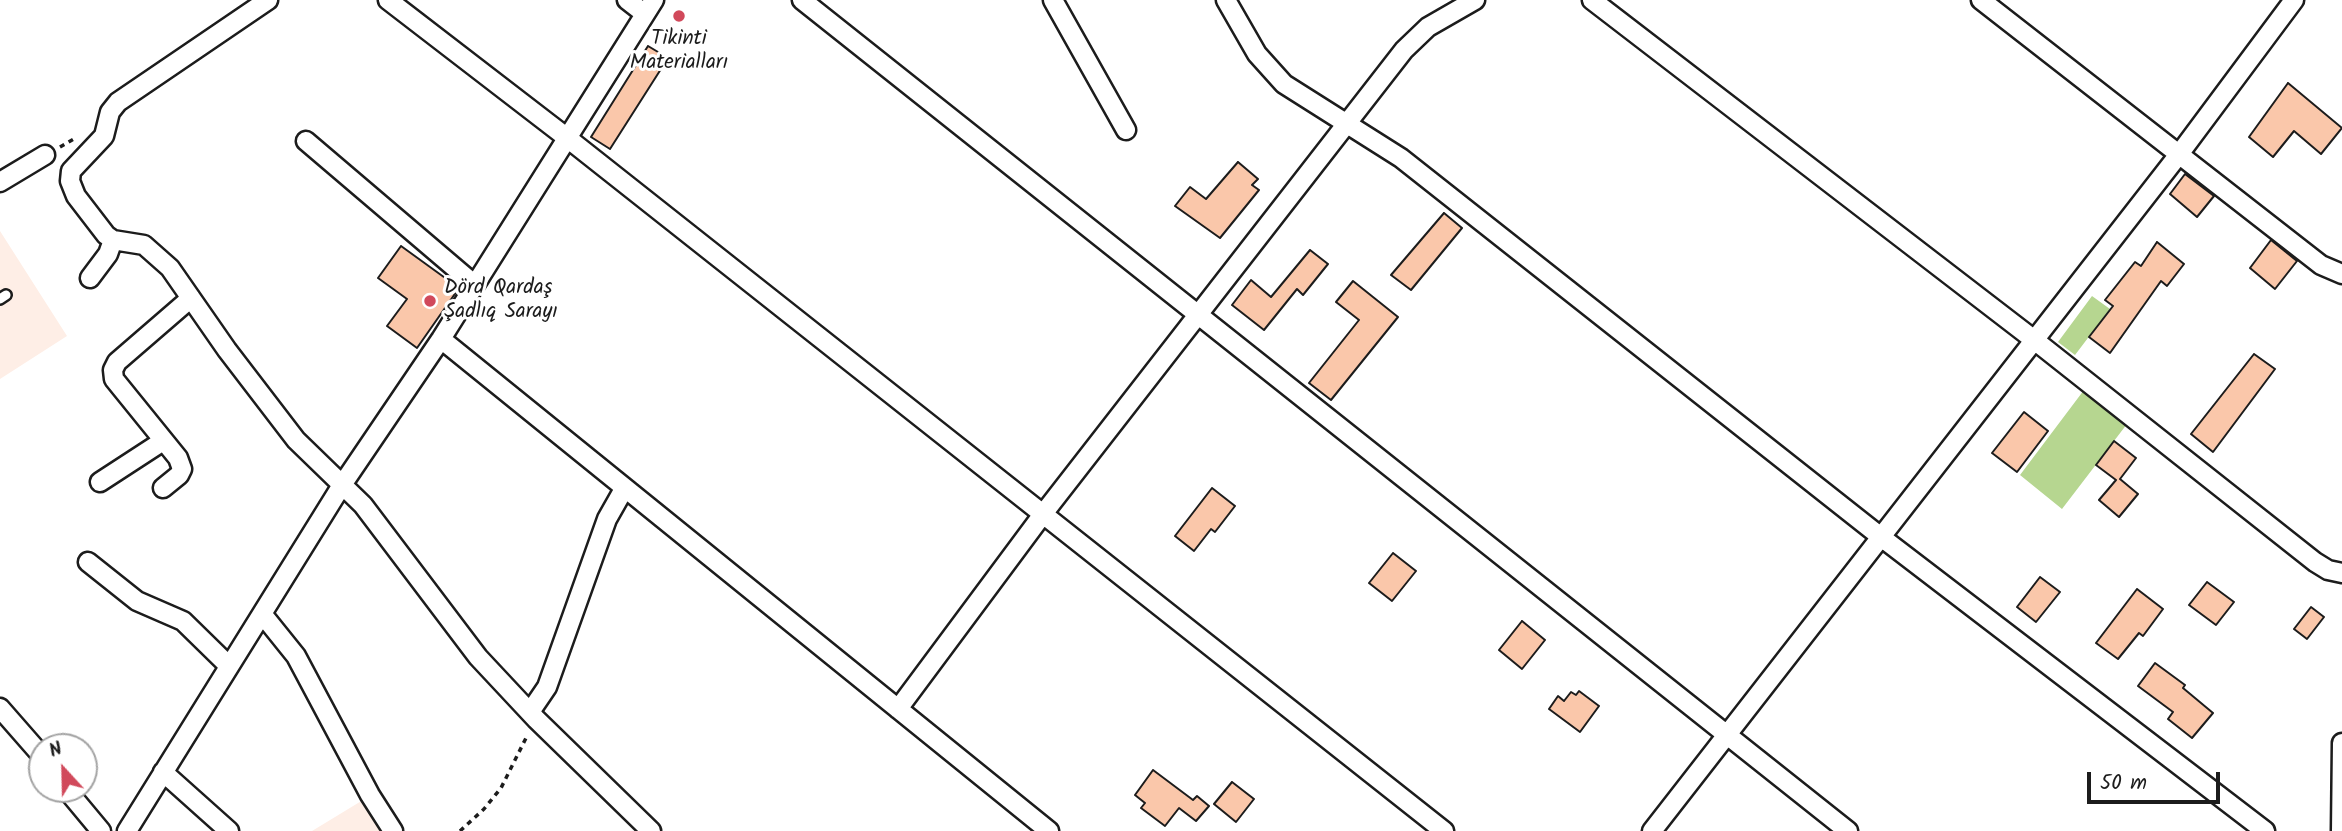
<!DOCTYPE html>
<meta charset="utf-8">
<style>
body{margin:0}
#map{position:relative;width:2342px;height:831px;overflow:hidden;background:#fff;font-family:Kalam,sans-serif}
canvas{display:block}
.north{position:absolute;left:28px;top:733px;width:70px;height:70px;box-sizing:border-box;background:#fff;border:2px solid #a4a4a4;border-radius:50%;rotate:338deg;font-size:19px;font-weight:700;line-height:28px;text-align:center;color:#1c1c1c}
.north::after{content:'';display:block;margin:auto;width:24px;height:32px;background:#d1495b;clip-path:polygon(50% 0,100% 100%,50% 72%,0 100%)}
.scale{position:absolute;left:2087px;top:772px;width:133px;height:32px;box-sizing:border-box;border:4px solid #1c1c1c;border-top:0;padding-left:9px;font-size:21px;line-height:24px;white-space:nowrap;color:#1c1c1c;-webkit-text-stroke:5px #fff;paint-order:stroke}
</style>
<div id="map">
<canvas width="2342" height="831"></canvas>
<div class="north">N</div>
<div class="scale">50 m</div>
</div>
<script>
const ctx = document.querySelector('canvas').getContext('2d');
ctx.lineJoin = 'round';
function fill(path, color) {
  ctx.fillStyle = color;
  ctx.fill(path, 'evenodd');
}
function shape(rows) {
  const path = new Path2D();
  for (const r of rows) {
    path.moveTo(r[0], r[1]);
    for (let i = 2; i < r.length; i += 2) path.lineTo(r[i], r[i + 1]);
  }
  return path;
}
function trace(path, color, width, dash) {
  ctx.strokeStyle = color;
  ctx.lineWidth = width;
  ctx.lineCap = dash ? 'butt' : 'round';
  ctx.setLineDash(dash || []);
  ctx.stroke(path);
}
function label(font, color, halo, rows, align = 'center') {
  ctx.font = font + ' Kalam,sans-serif';
  ctx.lineWidth = 6;
  ctx.setLineDash([]);
  ctx.textBaseline = 'middle';
  ctx.strokeStyle = halo;
  ctx.fillStyle = color;
  for (const [text, x, y, turn = 0] of rows) {
    ctx.save();
    ctx.translate(x, y);
    ctx.rotate((+turn || 0) * Math.PI / 180);
    ctx.textAlign = isNaN(turn) ? turn : align;
    if (halo) ctx.strokeText(text, 0, 0);
    ctx.fillText(text, 0, 0);
    ctx.restore();
  }
}
fill(shape([
 [0,231,67,336,0,379],
 [363,800,383,831,312,831]
]), '#feeee6');
fill(shape([
 [2092,296,2110,309,2075,355,2058,342],
 [2084,390,2127,424,2062,509,2020,475]
]), '#b6d690');
const building = shape([
 [648,46,668,58,610,149,591,137,648,46],
 [2288,83,2342,128,2321,154,2294,131,2273,157,2249,137,2288,83],
 [1238,162,1258,179,1252,185,1259,190,1220,238,1175,206,1190,187,1206,199,1238,162],
 [2185,174,2214,196,2197,217,2170,194,2185,174],
 [1444,213,1462,228,1411,290,1391,275,1444,213],
 [2271,240,2297,261,2275,289,2250,268,2271,240],
 [2157,242,2184,264,2167,286,2161,281,2110,353,2089,337,2113,306,2105,300,2135,262,2141,266,2157,242],
 [401,246,459,288,417,348,387,326,407,299,378,278,401,246],
 [1310,250,1328,264,1303,295,1297,289,1264,330,1232,305,1251,280,1271,297,1310,250],
 [1353,281,1398,317,1331,400,1309,383,1359,320,1336,302,1353,281],
 [2254,354,2275,369,2213,452,2191,434,2254,354],
 [2024,412,2048,431,2017,472,1992,453,2024,412],
 [2114,441,2136,458,2120,479,2138,494,2119,517,2099,500,2116,480,2096,465,2114,441],
 [1212,488,1235,506,1215,532,1211,529,1194,551,1175,536,1212,488],
 [1393,553,1416,571,1392,601,1369,583,1393,553],
 [2040,577,2060,592,2036,622,2017,607,2040,577],
 [2207,582,2234,602,2216,625,2189,605,2207,582],
 [2137,589,2163,609,2143,636,2139,633,2118,659,2096,643,2137,589],
 [2311,607,2324,617,2307,639,2294,629,2311,607],
 [1522,621,1545,640,1522,669,1499,650,1522,621],
 [2155,663,2185,685,2183,688,2213,713,2192,738,2168,719,2173,712,2138,686,2155,663],
 [1579,691,1599,706,1580,732,1549,709,1558,696,1564,701,1571,692,1576,695,1579,691],
 [1153,770,1193,800,1197,796,1209,806,1196,821,1179,808,1165,826,1141,808,1145,803,1135,795,1153,770],
 [1232,782,1254,799,1236,822,1214,804,1232,782]
]);
fill(building, '#fac7aa');
trace(building, '#1c1c1c', 2);
const lane = shape([
 [0,299,6,295]
]);
const street = shape([
 [268,0,118,102,110,112,104,136,71,171,70,181,76,196,106,235,113,240,144,245,170,268,227,350,296,440,363,505,478,657,536,719,651,831],
 [388,0,566,137,1444,831],
 [627,0,645,14],
 [802,0,1848,831],
 [1053,0,1126,130],
 [1226,0,1257,54,1284,84,1401,158,1881,537,2265,831],
 [1592,0,2033,339,2315,562,2328,570,2342,573],
 [1981,0,2321,265,2342,274],
 [306,141,475,285],
 [0,182,45,155],
 [90,278,108,254,113,240],
 [441,339,1049,831],
 [100,482,163,441],
 [163,488,179,475,182,469,178,458,114,379,113,370,117,362,191,298],
 [88,562,137,601,183,621,229,666],
 [263,615,296,656,370,795,393,831],
 [0,708,42,756],
 [898,709,1043,514,1404,50,1428,27,1475,0],
 [530,712,547,687,607,519,624,489],
 [163,772,229,831],
 [66,789,101,831],
 [127,831,342,485,441,339,654,0],
 [1652,831,2180,153,2294,0],
 [2341,831,2342,743]
]);
trace(lane, '#1c1c1c', 14);
trace(street, '#1c1c1c', 23);
trace(shape([
 [60,147,77,137],
 [460,831,484,809,501,788,528,734]
]), '#1c1c1c', 3.5, [5, 5]);
trace(lane, '#fff', 9);
trace(street, '#fff', 18);
for (const [x, y, r, color] of [
 [679,16,7,"#d1495b"],
 [430,301,7,"#d1495b"]
]) {
  const dot = new Path2D();
  dot.arc(x, y, r, 0, 2 * Math.PI);
  ctx.fillStyle = color;
  ctx.fill(dot);
  trace(dot, '#fff', 2.5);
}
label('21px', '#1c1c1c', '#fff', [
 ["Tikinti",679,40],
 ["Materialları",679,64],
 ["Dörd Qardaş",444,289,"left"],
 ["Şadlıq Sarayı",444,313,"left"]
]);
</script>
